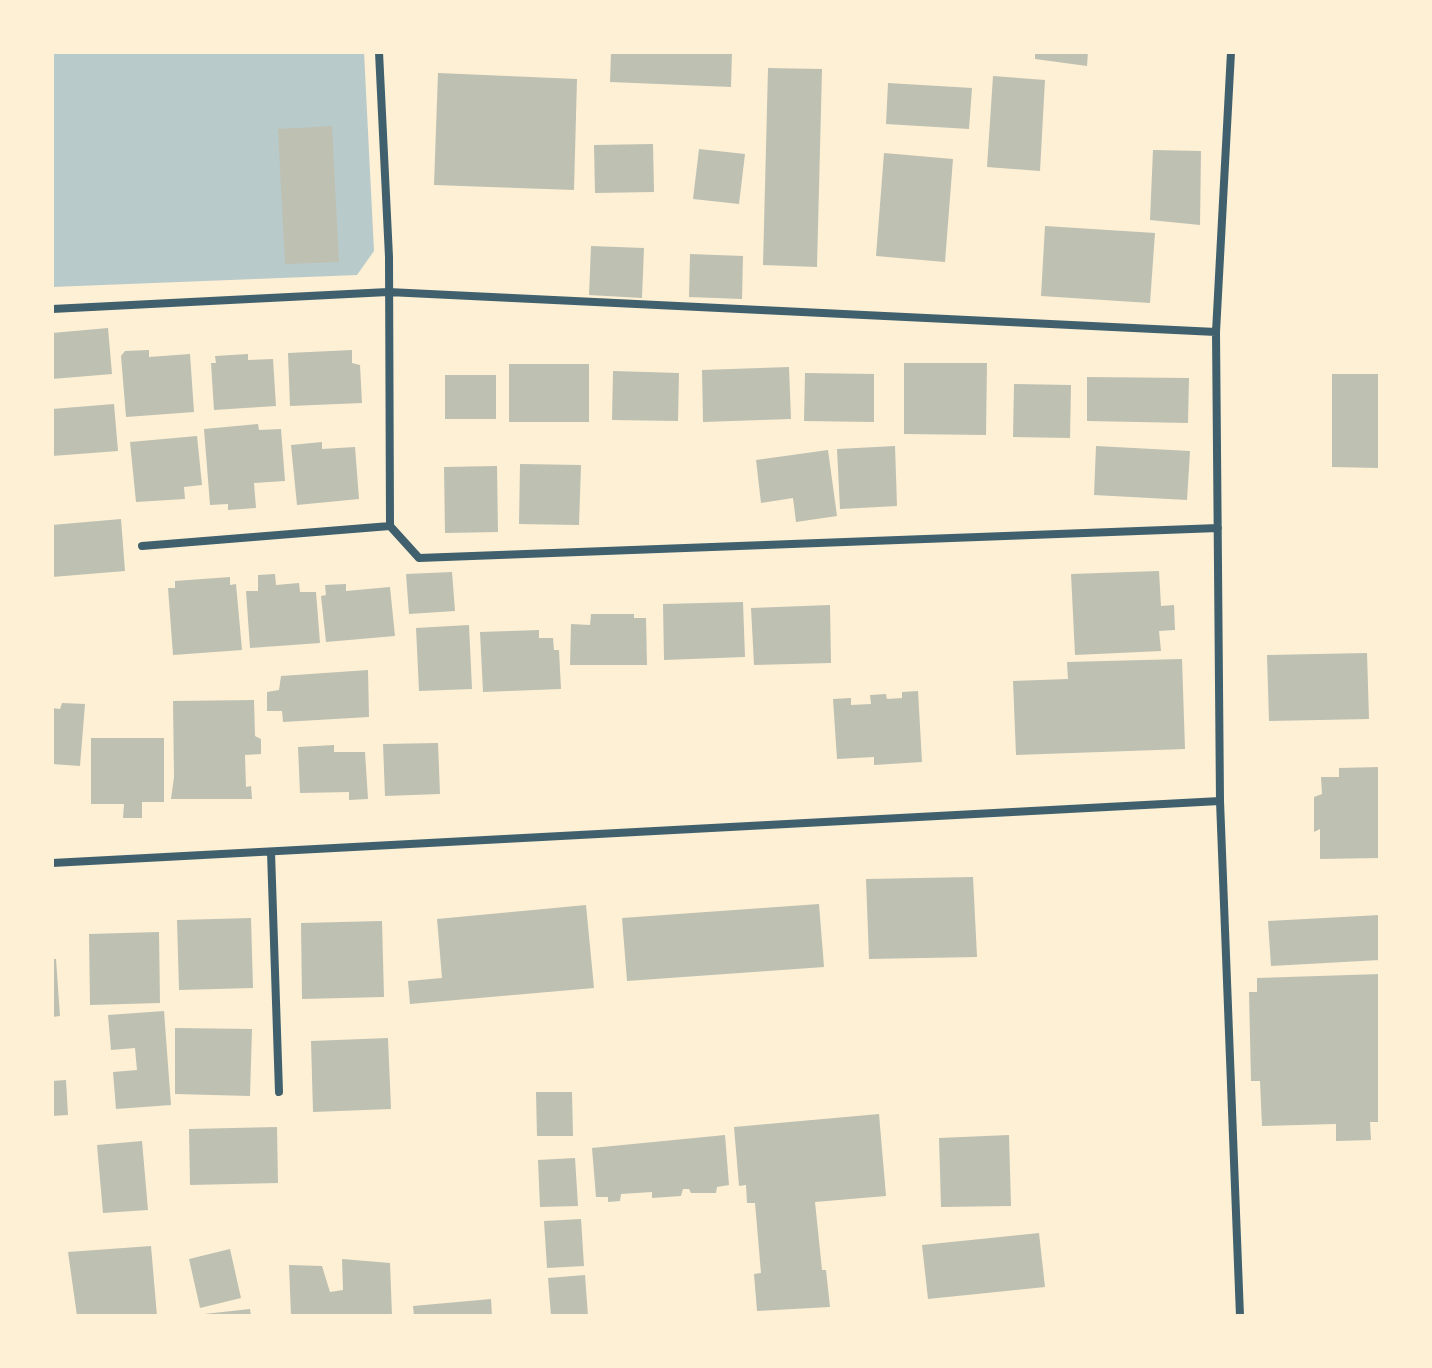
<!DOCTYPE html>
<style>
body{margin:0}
#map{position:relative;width:1432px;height:1368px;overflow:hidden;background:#fdf0d5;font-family:Arial,sans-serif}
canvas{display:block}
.frame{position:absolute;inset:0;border:54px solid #fdf0d5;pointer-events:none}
</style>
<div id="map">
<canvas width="1432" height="1368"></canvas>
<div class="frame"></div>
</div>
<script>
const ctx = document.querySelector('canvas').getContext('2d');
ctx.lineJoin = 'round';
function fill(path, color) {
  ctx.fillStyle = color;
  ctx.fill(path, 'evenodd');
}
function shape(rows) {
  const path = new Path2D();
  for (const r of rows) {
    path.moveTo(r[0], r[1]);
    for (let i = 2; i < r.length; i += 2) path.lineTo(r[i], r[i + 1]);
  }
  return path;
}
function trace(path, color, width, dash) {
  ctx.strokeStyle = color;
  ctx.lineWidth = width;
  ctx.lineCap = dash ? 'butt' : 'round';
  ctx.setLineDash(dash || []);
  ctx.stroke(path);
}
fill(shape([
 [52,52,364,52,374,251,357,275,52,287]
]), '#b9caca');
fill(shape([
 [611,52,732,52,731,87,610,82],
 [1035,52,1088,52,1087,66,1035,59],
 [768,68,822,69,817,267,763,265],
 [438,73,577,79,574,190,434,185],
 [993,76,1045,80,1040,171,987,167],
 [888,83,972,88,969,129,886,124],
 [332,126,339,262,285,264,278,129],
 [653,144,654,192,595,193,594,145],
 [699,149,745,154,739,204,693,199],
 [1153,150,1201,151,1200,225,1150,220],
 [884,153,953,159,945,262,876,256],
 [1045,226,1155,233,1150,303,1041,296],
 [591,246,644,248,642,298,589,295],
 [690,254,743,256,742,299,689,297],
 [108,328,112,374,52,379,52,333],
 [149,350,149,357,190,354,194,412,126,417,121,356,125,351],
 [352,350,352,363,360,365,362,403,290,406,288,353],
 [248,354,248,360,273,359,276,406,214,410,211,363,216,363,215,356],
 [904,363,987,363,986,435,904,434],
 [509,364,589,364,589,422,509,422],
 [789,367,791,419,703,422,702,370],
 [613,371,679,373,678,421,612,420],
 [805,373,874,374,874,422,804,421],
 [1332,374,1380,374,1380,468,1332,467],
 [445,375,496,375,496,419,445,419],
 [1087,377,1189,378,1188,423,1087,421],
 [1014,384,1071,385,1070,438,1013,437],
 [114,404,118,451,52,456,52,409],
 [258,424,259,430,281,429,285,481,254,483,256,508,228,510,228,504,210,505,204,429],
 [197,436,202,485,184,487,185,499,136,502,130,442],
 [322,442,322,449,355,447,359,499,297,505,291,445],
 [895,446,897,506,840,509,837,449],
 [1096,446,1190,451,1187,500,1094,495],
 [828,450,837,516,796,522,793,498,761,503,756,460],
 [520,464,581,465,579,525,519,524],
 [497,466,498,532,445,533,444,467],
 [121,519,125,571,52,577,52,525],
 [1159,571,1161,606,1174,605,1175,630,1159,631,1161,651,1075,655,1071,574],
 [452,572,455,611,409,614,406,574],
 [275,574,276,585,299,583,300,592,316,592,320,643,250,648,246,591,258,591,258,575],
 [230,577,230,585,236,584,242,650,173,655,168,588,175,588,175,581],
 [346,584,346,591,390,587,395,636,326,642,321,596,326,595,325,585],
 [743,602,745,657,664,660,663,604],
 [830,605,831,663,754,665,751,608],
 [591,614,634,614,634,618,646,618,647,665,570,665,571,624,590,625],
 [469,625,472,689,419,691,416,628],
 [539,630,539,638,553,638,554,650,559,650,561,689,483,692,480,632],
 [1367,653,1369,719,1269,721,1267,655],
 [1182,659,1185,749,1016,755,1013,681,1068,679,1067,662],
 [368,670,369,717,283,722,282,711,267,711,267,692,279,690,281,676],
 [918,691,922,762,874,765,874,757,837,759,833,699,851,698,851,705,871,704,870,695,886,694,887,699,902,698,902,692],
 [254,700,255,736,261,739,261,754,245,755,246,787,251,786,252,799,171,799,174,777,173,701],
 [62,703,85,704,80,766,52,764,52,708,60,709],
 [91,738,164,738,164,802,142,802,142,818,123,818,124,804,91,804],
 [438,743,440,794,385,796,383,744],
 [334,745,334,752,365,752,368,799,349,800,349,792,300,793,298,747],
 [1380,767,1380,858,1320,859,1320,829,1314,832,1314,797,1322,794,1321,777,1339,777,1339,768],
 [973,877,977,957,869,959,866,879],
 [819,904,824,967,627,981,622,918],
 [586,905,594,988,410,1004,408,981,442,978,437,919],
 [1380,915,1380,960,1271,966,1268,921],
 [251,918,253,988,179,990,177,920],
 [382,921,384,997,302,999,301,923],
 [159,932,160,1003,90,1005,89,934],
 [52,959,56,959,60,1016,52,1017],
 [1380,974,1380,1122,1370,1122,1371,1140,1336,1141,1336,1124,1262,1126,1260,1081,1251,1081,1249,992,1257,992,1257,978],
 [164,1011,171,1105,116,1109,113,1072,137,1070,135,1048,111,1050,108,1015],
 [175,1028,252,1029,250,1096,175,1094],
 [388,1038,391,1109,313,1112,311,1041],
 [66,1080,68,1115,52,1116,52,1081],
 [536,1092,572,1092,573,1136,537,1136],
 [879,1114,886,1196,815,1202,822,1270,826,1270,830,1307,757,1311,754,1274,761,1273,755,1203,747,1203,746,1185,739,1186,734,1127],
 [277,1127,278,1183,190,1185,189,1129],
 [725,1135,729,1185,717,1187,716,1193,691,1193,689,1189,683,1189,681,1196,652,1198,652,1192,621,1194,620,1201,608,1202,608,1197,596,1197,592,1148],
 [1009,1135,1011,1206,941,1207,939,1138],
 [142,1141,148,1210,103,1213,97,1145],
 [575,1158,578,1206,540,1207,538,1160],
 [581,1219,584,1266,547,1268,544,1221],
 [1039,1233,1045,1287,928,1299,922,1245],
 [151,1246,157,1316,77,1316,68,1252],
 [230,1249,241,1298,200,1308,189,1259],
 [342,1259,390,1263,392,1316,291,1316,289,1265,322,1266,330,1292,343,1290],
 [585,1275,588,1316,551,1316,548,1278],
 [491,1299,492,1316,414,1316,413,1306],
 [250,1309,251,1316,204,1316,204,1314]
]), '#bec0b2');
trace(shape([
 [379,52,389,257,390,526,419,558,1218,528],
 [1231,52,1216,332,1220,801,1240,1316],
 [52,309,388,292,1216,332],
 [142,546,390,526],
 [271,852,279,1092],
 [52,863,1220,801]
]), '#3f606c', 8);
</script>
